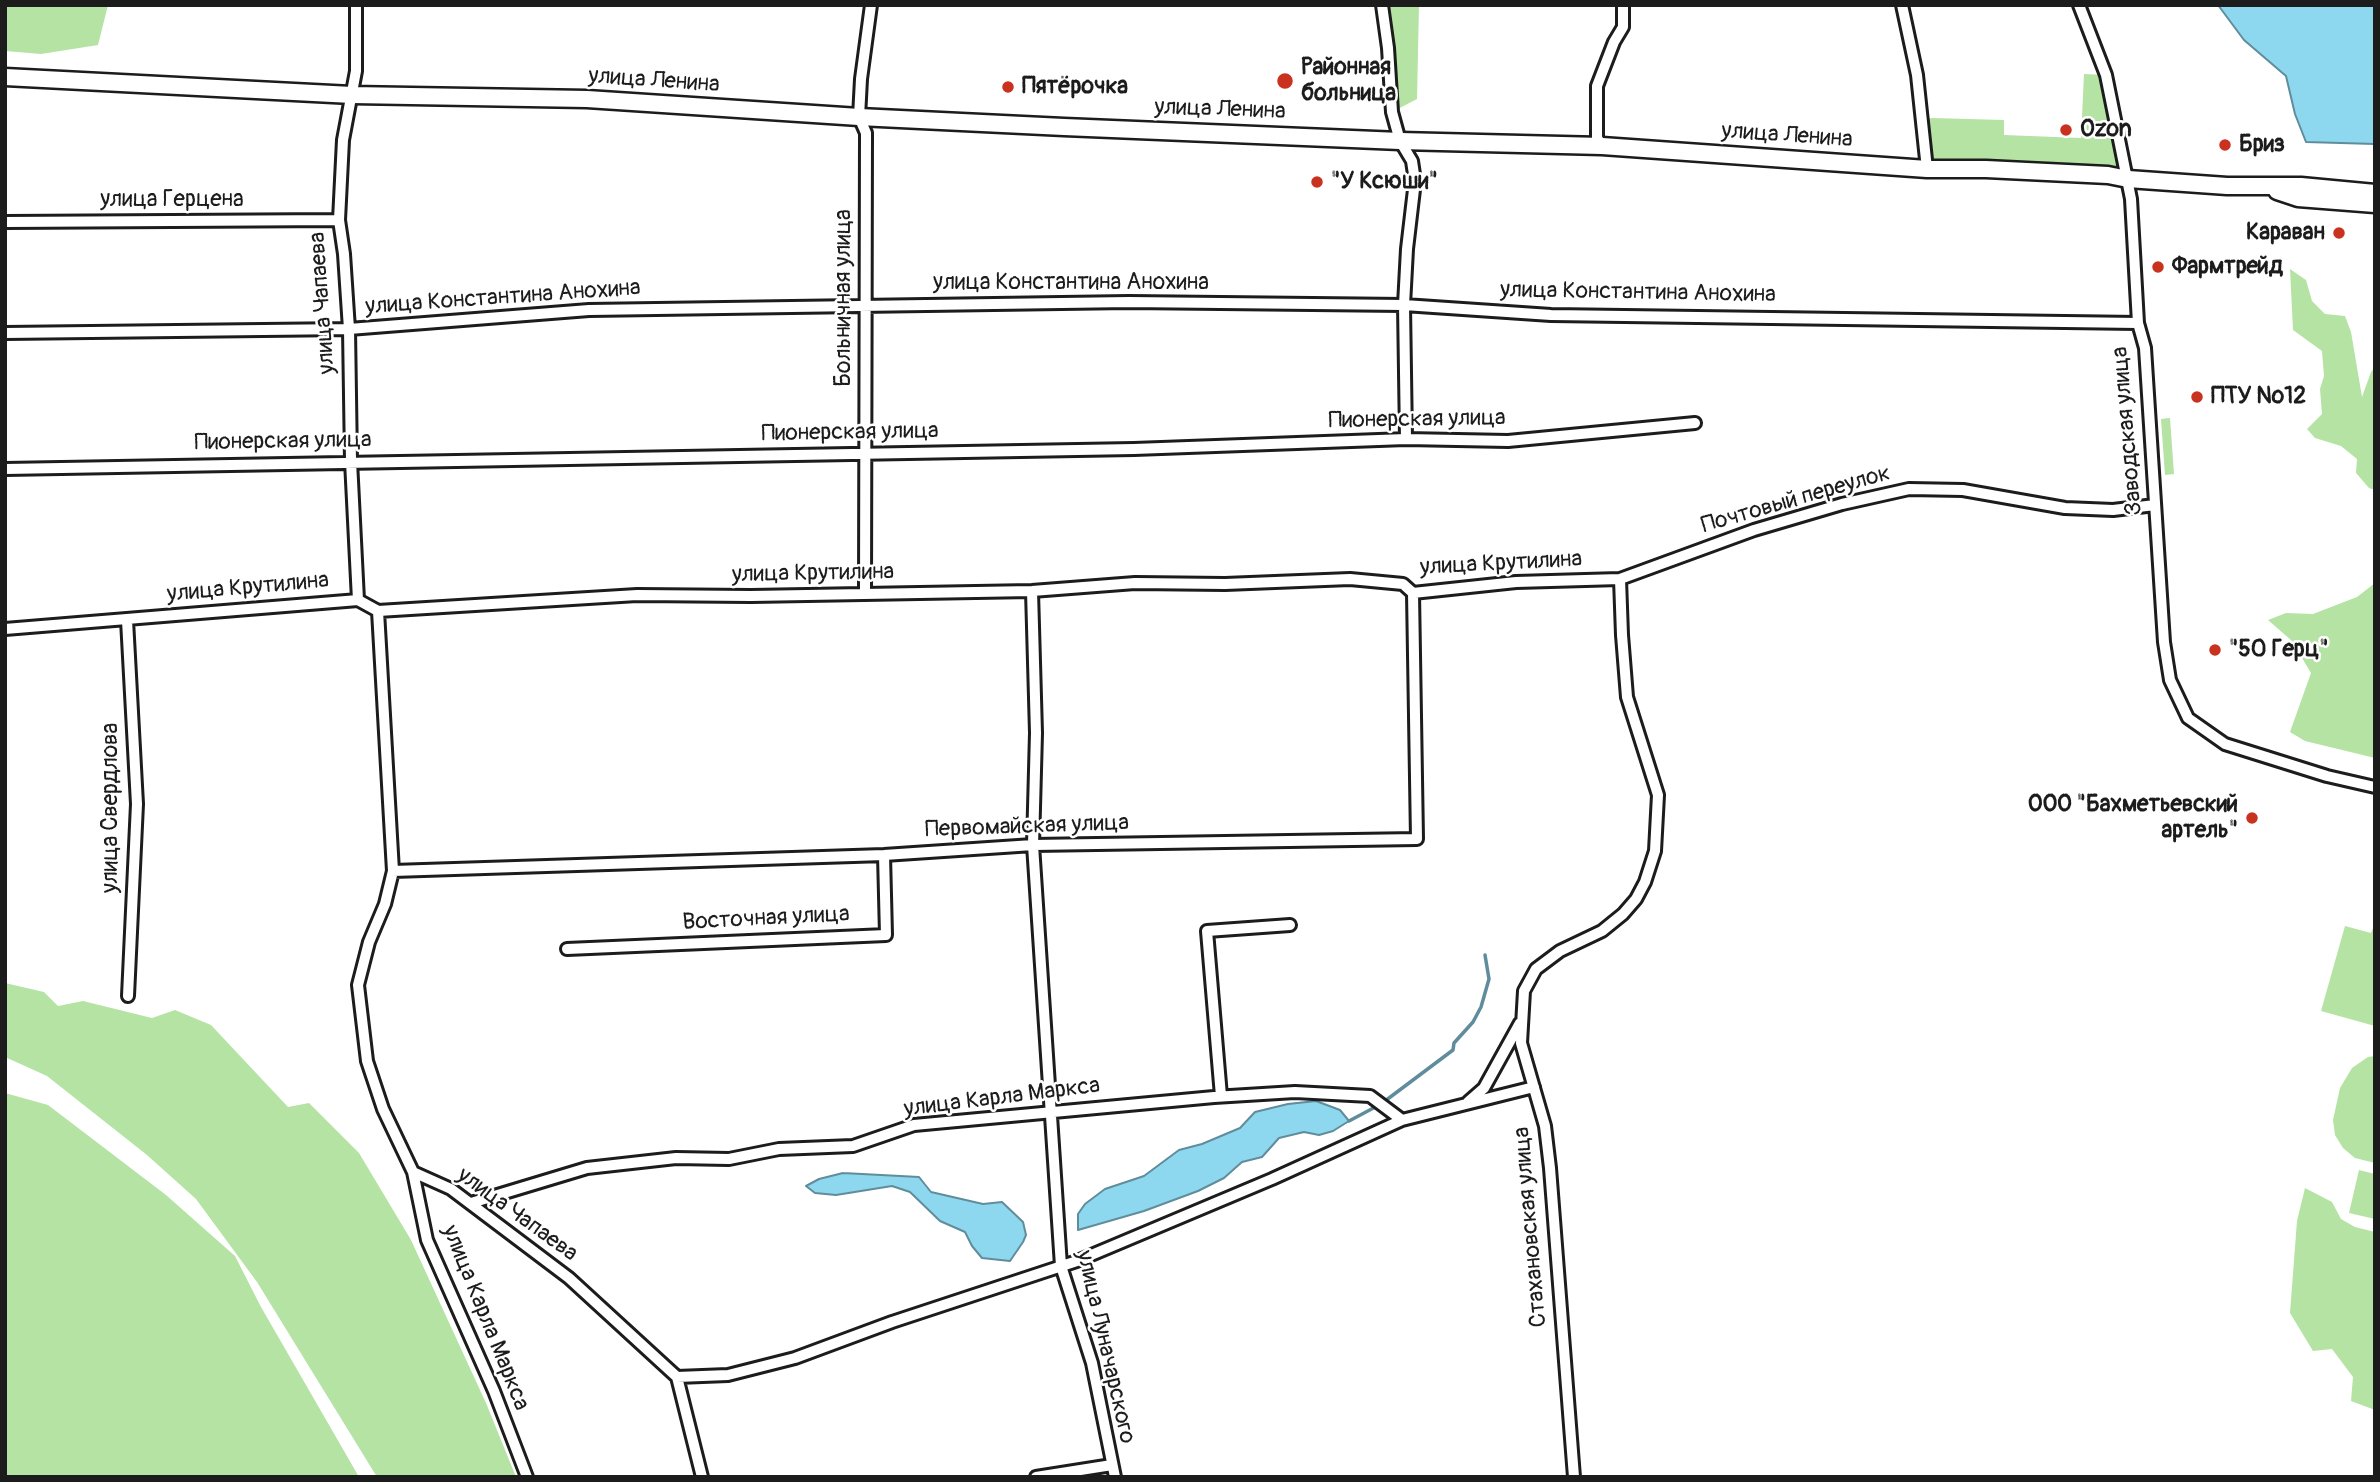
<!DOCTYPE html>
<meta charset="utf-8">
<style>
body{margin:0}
#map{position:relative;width:2380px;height:1482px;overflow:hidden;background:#fff;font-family:Pangolin,sans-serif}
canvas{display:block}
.frame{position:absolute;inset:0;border:7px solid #1c1c1c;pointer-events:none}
</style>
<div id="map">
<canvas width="2380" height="1482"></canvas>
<div class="frame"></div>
</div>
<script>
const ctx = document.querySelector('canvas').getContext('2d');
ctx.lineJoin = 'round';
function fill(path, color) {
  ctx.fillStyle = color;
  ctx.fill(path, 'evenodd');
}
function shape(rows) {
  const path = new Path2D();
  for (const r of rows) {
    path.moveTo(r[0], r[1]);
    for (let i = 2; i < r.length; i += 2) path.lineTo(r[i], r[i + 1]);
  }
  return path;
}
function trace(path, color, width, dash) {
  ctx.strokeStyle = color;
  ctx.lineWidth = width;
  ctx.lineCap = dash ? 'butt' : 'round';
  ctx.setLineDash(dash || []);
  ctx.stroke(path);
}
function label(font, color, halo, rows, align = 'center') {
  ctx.font = font + ' Pangolin,sans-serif';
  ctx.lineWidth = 5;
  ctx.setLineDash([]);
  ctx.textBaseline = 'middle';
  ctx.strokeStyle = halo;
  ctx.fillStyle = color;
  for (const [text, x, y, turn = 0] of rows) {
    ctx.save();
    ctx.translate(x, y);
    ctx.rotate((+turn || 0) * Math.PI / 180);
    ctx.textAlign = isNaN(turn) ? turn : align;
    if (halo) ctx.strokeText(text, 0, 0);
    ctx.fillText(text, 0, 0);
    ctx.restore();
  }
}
fill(shape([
 [5,5,108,5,98,45,41,54,5,51],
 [1382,5,1419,5,1417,99,1392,112],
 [2084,74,2106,75,2128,179,1927,169,1923,124,1931,118,2004,120,2004,135,2081,138],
 [2290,269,2306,280,2312,301,2325,314,2345,316,2351,332,2362,397,2371,372,2375,367,2375,490,2369,488,2356,473,2357,459,2341,446,2315,438,2307,429,2322,414,2320,389,2324,376,2322,351,2293,330],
 [2170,418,2174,474,2165,475,2161,419],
 [2375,583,2375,758,2305,741,2290,732,2311,673,2292,641,2268,620,2286,613,2313,614,2357,597],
 [2375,923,2375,1026,2321,1011,2345,926,2371,933],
 [5,983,44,992,58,1006,83,1001,152,1018,175,1010,211,1025,288,1107,309,1103,359,1153,411,1240,486,1403,516,1477,377,1477,257,1282,196,1199,147,1155,47,1076,5,1057],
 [2375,1056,2375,1163,2355,1158,2343,1148,2335,1135,2333,1120,2340,1088,2352,1068,2368,1057],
 [5,1093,48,1105,166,1195,235,1256,261,1307,359,1477,5,1477],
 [2359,1170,2375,1174,2375,1219,2349,1213],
 [2305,1188,2332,1202,2341,1219,2355,1227,2375,1232,2375,1410,2351,1401,2353,1377,2332,1349,2313,1351,2290,1313,2297,1221]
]), '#b4e3a3');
const water = shape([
 [2218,5,2375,5,2375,144,2306,142,2295,114,2286,76,2244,40,2218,5],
 [1316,1101,1340,1110,1349,1121,1333,1131,1319,1135,1304,1132,1279,1138,1262,1157,1242,1162,1224,1178,1198,1191,1144,1211,1078,1230,1078,1214,1085,1204,1105,1189,1144,1176,1179,1150,1202,1144,1240,1128,1255,1112,1288,1104,1316,1101],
 [843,1173,919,1177,931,1192,983,1204,1002,1202,1023,1222,1026,1235,1023,1242,1010,1261,982,1258,972,1246,965,1232,940,1221,910,1192,892,1186,836,1195,815,1193,806,1186,819,1179,843,1173]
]);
fill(water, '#8ed8ef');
trace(water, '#608d9b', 2);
trace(shape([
 [1349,1121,1381,1104,1453,1050,1454,1043,1473,1022,1481,1007,1489,979,1485,955]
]), '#608d9b', 3.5);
const street = shape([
 [356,5,356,71,343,140,339,220,344,254,349,329,351,461,358,600],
 [1382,5,1388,48,1392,112,1400,141,1412,161,1415,181,1407,249,1404,305,1406,439],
 [1902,5,1917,75,1927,169],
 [2079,5,2106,75,2131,199,2138,323,2145,348,2164,642,2170,680,2188,718,2225,744,2327,776,2375,787],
 [1602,146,1597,138,1597,86,1614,42,1623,27,1623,5],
 [5,222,339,220],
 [5,333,349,329,589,310,1129,302,1404,305,1551,315,2138,323],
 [5,469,1134,449,1406,439,1508,441,1695,423],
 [1032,591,1036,733,1033,845,1061,1266,1092,1363,1115,1477],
 [865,594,866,133,859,117,861,79,871,5],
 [378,611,393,871,385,904,369,942,358,985,367,1061,383,1109,413,1172,427,1240,494,1391,527,1477],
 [127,620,137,804,128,996],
 [5,629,358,600,378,611,637,595,751,596,1032,591,1135,583,1225,584,1350,579,1403,584,1413,593,1516,582,1620,579,1754,530,1842,504,1909,489,1963,490,2065,508,2113,510,2155,505],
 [393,871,884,855,1033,845,1417,839,1413,593],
 [567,949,886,935,884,855],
 [1221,1096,1207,931,1290,925],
 [1468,1102,1484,1088,1520,1023],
 [413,1172,451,1189,569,1278,677,1377],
 [471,1203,587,1168,676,1158,729,1159,779,1149,853,1146,914,1125,1214,1097,1295,1092,1370,1096,1402,1120,1534,1087],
 [677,1377,728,1375,795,1358,892,1322,1077,1261,1272,1179,1402,1120],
 [677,1377,702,1477],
 [1036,1477,1112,1465],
 [1574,1477,1550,1168,1545,1126,1521,1043,1524,991,1536,969,1560,951,1602,931,1623,914,1636,899,1645,882,1655,851,1658,795,1627,697,1622,635,1620,579]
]);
const secondary = shape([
 [5,77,352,95,587,99,859,117,1064,127,1400,141,1602,146,1927,169,1986,169,2108,175,2128,179,2227,186,2301,186,2375,193],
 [2277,191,2298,198,2375,204]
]);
trace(street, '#1c1c1c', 16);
trace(secondary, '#1c1c1c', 21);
trace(street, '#fff', 10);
trace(secondary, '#fff', 16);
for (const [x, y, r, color] of [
 [1285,81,9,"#c8321e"],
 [1008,87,7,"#c8321e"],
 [2066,130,7,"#c8321e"],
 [2225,145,7,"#c8321e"],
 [1317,182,7,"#c8321e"],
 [2339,233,7,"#c8321e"],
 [2158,267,7,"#c8321e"],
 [2197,397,7,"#c8321e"],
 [2215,650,7,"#c8321e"],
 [2252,818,7,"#c8321e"]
]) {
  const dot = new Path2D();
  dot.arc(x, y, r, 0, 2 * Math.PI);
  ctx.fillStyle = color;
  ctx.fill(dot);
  trace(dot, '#fff', 2.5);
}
label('bold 23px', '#1c1c1c', '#fff', [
 ["Районная",1301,68],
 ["больница",1301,94],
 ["Пятёрочка",1022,87],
 ["Ozon",2080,130],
 ["Бриз",2239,145],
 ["\"У Ксюши\"",1331,182],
 ["Караван",2325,233,"right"],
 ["Фармтрейд",2172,267],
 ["ПТУ №12",2211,397],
 ["\"50 Герц\"",2229,650],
 ["ООО \"Бахметьевский",2238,805,"right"],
 ["артель\"",2238,831,"right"]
], 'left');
label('23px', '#1c1c1c', '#fff', [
 ["улица Ленина",654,81,4],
 ["улица Ленина",1220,110,2],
 ["улица Ленина",1787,136,4],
 ["улица Герцена",172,200],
 ["улица Константина Анохина",1071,283],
 ["улица Константина Анохина",1638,293,1],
 ["улица Константина Анохина",503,298,-4],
 ["Больничная улица",844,298,-90],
 ["улица Чапаева",323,303,-94],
 ["Пионерская улица",1417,420,-1],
 ["Заводская улица",2128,431,-95],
 ["Пионерская улица",850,433,-1],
 ["Пионерская улица",283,442,-1],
 ["Почтовый переулок",1796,500,-16],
 ["улица Крутилина",1501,564,-3],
 ["улица Крутилина",813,574,-1],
 ["улица Крутилина",248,588,-5],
 ["улица Свердлова",111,808,-90],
 ["Первомайская улица",1027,827,-2],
 ["Восточная улица",766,919,-3],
 ["улица Карла Маркса",1002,1098,-7],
 ["улица Чапаева",517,1215,36],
 ["Стахановская улица",1531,1227,-95],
 ["улица Карла Маркса",485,1318,68],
 ["улица Луначарского",1105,1347,77]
]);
</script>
